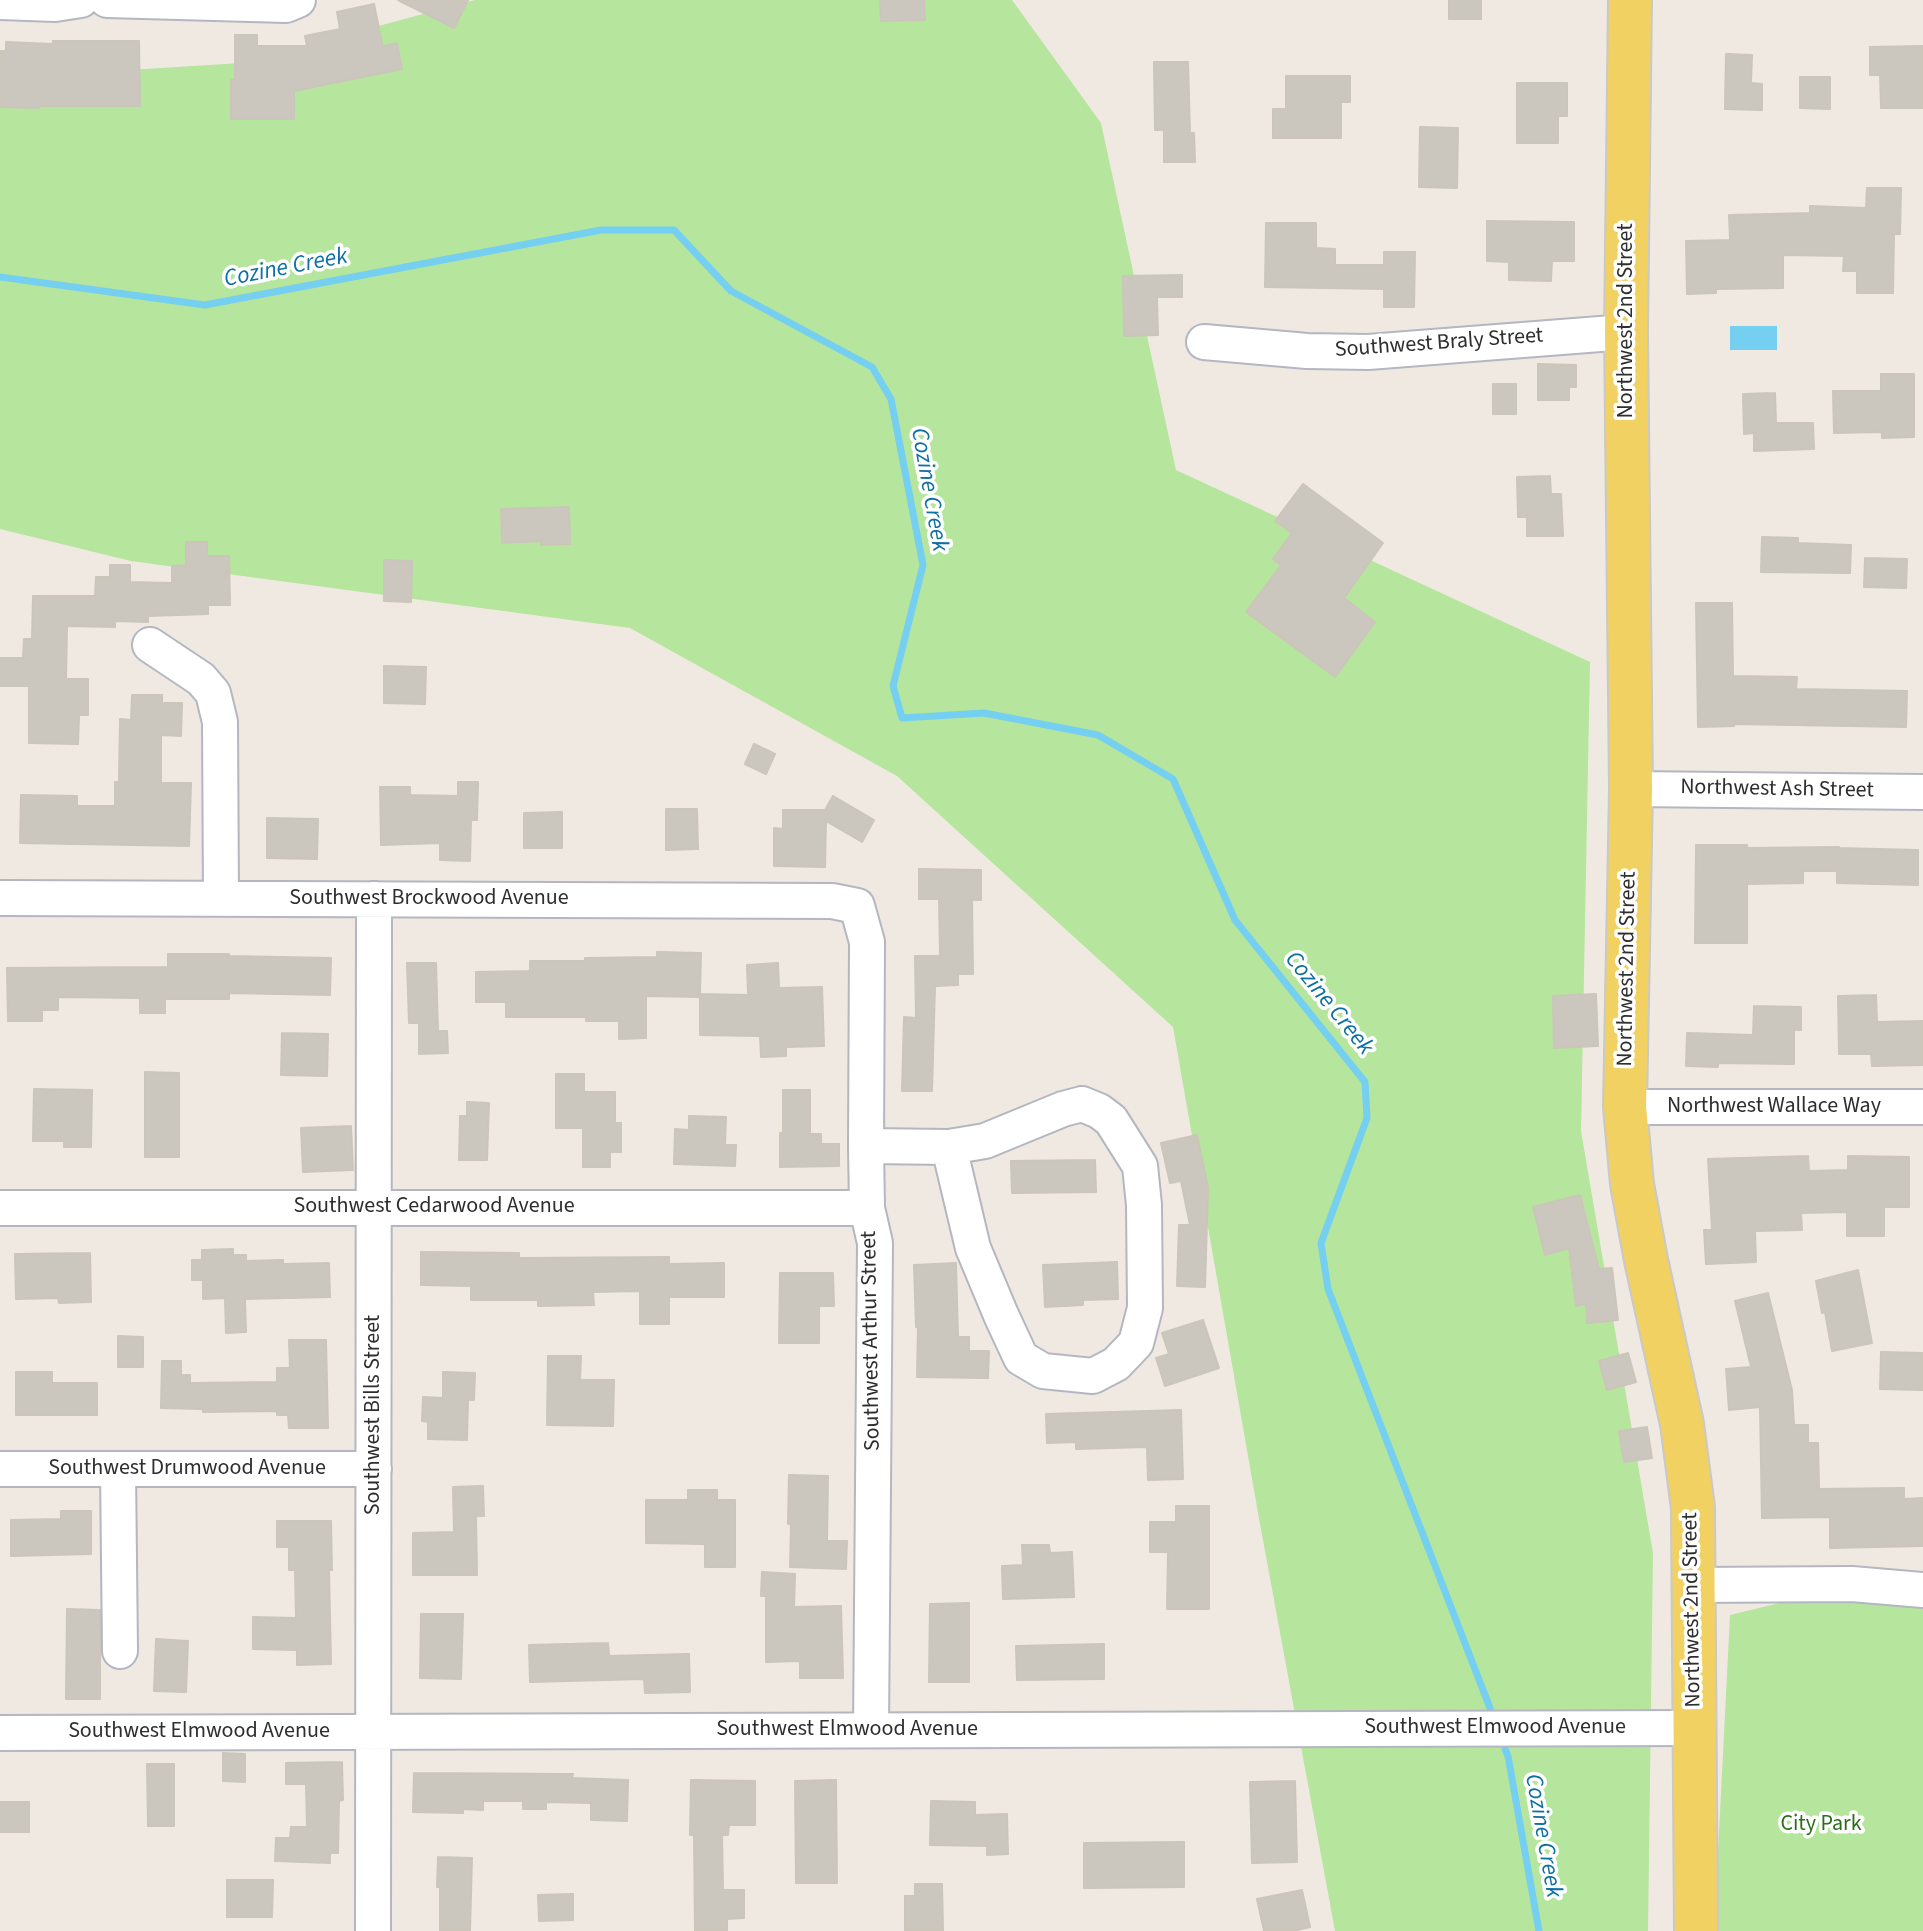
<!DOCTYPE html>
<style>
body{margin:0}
canvas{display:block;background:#efe9e1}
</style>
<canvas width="1923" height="1931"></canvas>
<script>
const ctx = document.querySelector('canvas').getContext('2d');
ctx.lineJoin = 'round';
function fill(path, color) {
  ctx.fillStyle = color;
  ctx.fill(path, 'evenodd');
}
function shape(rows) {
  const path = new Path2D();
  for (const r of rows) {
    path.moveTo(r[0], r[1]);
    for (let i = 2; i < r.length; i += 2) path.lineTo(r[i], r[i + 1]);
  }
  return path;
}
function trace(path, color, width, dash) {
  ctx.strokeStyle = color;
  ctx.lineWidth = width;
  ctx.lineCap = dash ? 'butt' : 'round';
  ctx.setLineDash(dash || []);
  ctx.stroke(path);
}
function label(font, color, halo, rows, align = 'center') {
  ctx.font = font + ' "Source Sans 3",sans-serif';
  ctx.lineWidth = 7;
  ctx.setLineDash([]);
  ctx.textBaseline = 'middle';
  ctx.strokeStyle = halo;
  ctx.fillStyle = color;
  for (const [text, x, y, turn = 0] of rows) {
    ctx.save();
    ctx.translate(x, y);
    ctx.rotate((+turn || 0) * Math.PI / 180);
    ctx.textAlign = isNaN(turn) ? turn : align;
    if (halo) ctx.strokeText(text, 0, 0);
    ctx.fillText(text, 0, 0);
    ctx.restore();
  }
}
fill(shape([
 [475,0,1012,0,1101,123,1176,470,1590,662,1581,1131,1653,1553,1648,1931,1335,1931,1258,1513,1173,1027,897,776,630,628,131,561,0,529,0,78,241,63],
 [1887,1599,1923,1603,1923,1931,1714,1931,1730,1615,1788,1601]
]), '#b6e59e');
fill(shape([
 [1730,326,1777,326,1777,350,1730,350]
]), '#75cff0');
trace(shape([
 [0,277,205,305,601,230,674,230,731,291,872,367,891,399,923,565,893,686,902,718,984,713,1098,735,1173,779,1235,920,1365,1082,1367,1118,1321,1243,1328,1289,1490,1708],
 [1505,1749,1508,1756,1539,1931]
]), '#75cff0', 7);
const building = shape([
 [398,0,468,0,454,28,398,0],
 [880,0,924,0,925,20,881,21,880,0],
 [1449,0,1481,0,1481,19,1449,19,1449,0],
 [374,4,383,48,384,46,397,43,402,69,294,91,294,119,231,119,231,80,235,80,235,35,257,35,257,46,307,46,305,36,340,29,337,12,374,4],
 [53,41,139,41,140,106,39,106,39,108,0,107,0,51,6,51,6,42,53,44,53,41],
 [1923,46,1923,108,1881,108,1880,75,1870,75,1870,47,1923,46],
 [1726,54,1752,55,1751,83,1762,84,1762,110,1725,109,1726,54],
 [1154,62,1188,62,1190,133,1194,133,1195,162,1164,162,1164,130,1155,130,1154,62],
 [1286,76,1350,76,1350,102,1341,102,1341,138,1273,138,1273,109,1286,109,1286,76],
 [1800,77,1830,77,1830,109,1800,108,1800,77],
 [1517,83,1567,83,1567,116,1558,116,1558,143,1517,143,1517,83],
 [1420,127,1458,128,1457,188,1419,187,1420,127],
 [1867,188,1901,188,1900,234,1894,234,1893,293,1857,293,1857,271,1843,271,1844,256,1783,255,1783,288,1716,289,1716,293,1687,294,1686,241,1730,240,1729,215,1810,213,1810,206,1866,208,1867,188],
 [1487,221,1574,222,1574,261,1552,261,1551,281,1509,280,1509,262,1487,261,1487,221],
 [1266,223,1316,223,1316,248,1335,249,1335,265,1384,265,1384,252,1415,252,1414,307,1384,307,1384,289,1265,287,1266,223],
 [1182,275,1182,297,1157,297,1158,335,1124,336,1123,276,1182,275],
 [1538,364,1576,365,1576,387,1569,387,1569,400,1538,400,1538,364],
 [1881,374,1914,374,1914,437,1882,438,1882,432,1834,433,1833,391,1881,391,1881,374],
 [1493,384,1516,384,1516,414,1493,414,1493,384],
 [1775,393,1776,423,1813,423,1814,449,1754,451,1754,433,1744,434,1743,394,1775,393],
 [1550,476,1551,494,1561,494,1563,536,1527,536,1527,517,1518,517,1517,477,1550,476],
 [1303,484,1383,543,1344,598,1375,622,1335,677,1246,612,1281,565,1273,559,1292,533,1275,521,1303,484],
 [569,507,570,544,541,545,541,541,502,543,501,509,569,507],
 [1762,537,1798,538,1798,543,1851,545,1850,573,1761,572,1762,537],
 [186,542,207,542,207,556,229,556,230,605,208,605,208,614,148,616,148,622,115,621,115,627,67,626,66,679,88,679,88,715,79,715,78,744,29,743,29,686,0,686,0,658,23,658,24,639,32,639,33,596,95,596,96,577,110,577,110,565,130,565,130,582,172,583,172,566,186,565,186,542],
 [1865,558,1907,559,1906,588,1864,587,1865,558],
 [384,560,412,561,411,602,384,601,384,560],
 [1696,603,1732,603,1733,676,1797,677,1796,689,1907,691,1906,727,1734,724,1734,726,1698,727,1696,603],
 [384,666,426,667,425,704,384,703,384,666],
 [132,695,162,695,162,703,182,703,181,736,161,735,161,783,191,783,189,846,20,843,21,795,77,796,77,806,115,806,115,782,119,782,120,719,131,720,132,695],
 [754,744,775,754,766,774,745,764,754,744],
 [458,782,478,782,477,820,471,820,470,861,440,860,440,843,381,845,380,787,410,787,410,795,458,796,458,782],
 [833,796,874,820,862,842,826,821,825,867,774,866,774,828,783,829,783,810,825,810,833,796],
 [666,809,697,809,698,849,666,850,666,809],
 [562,812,562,848,524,848,524,813,562,812],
 [267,818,318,819,317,859,267,858,267,818],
 [1696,845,1747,845,1747,848,1839,847,1839,848,1918,850,1918,885,1837,883,1837,871,1803,871,1803,883,1747,884,1747,943,1695,943,1696,845],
 [919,869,981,870,981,900,972,900,973,974,958,974,958,985,935,986,932,1091,902,1091,904,1017,916,1018,915,956,940,956,939,899,919,899,919,869],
 [657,952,701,953,700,997,646,996,646,1038,619,1039,619,1021,586,1021,586,1017,506,1017,506,1002,476,1002,476,972,530,971,530,961,585,961,585,958,657,957,657,952],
 [168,954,229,954,229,956,331,958,330,995,229,993,229,999,165,999,165,1013,140,1013,140,998,58,997,58,1010,42,1010,42,1021,8,1021,7,968,168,967,168,954],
 [407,963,436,963,438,1031,447,1031,448,1053,419,1054,419,1023,409,1023,407,963],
 [778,963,779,988,822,987,824,1046,786,1047,786,1056,761,1057,760,1036,700,1035,700,994,748,995,747,965,778,963],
 [1596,994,1598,1046,1554,1048,1553,996,1596,994],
 [1876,995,1877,1022,1923,1021,1923,1065,1872,1066,1871,1054,1839,1054,1838,996,1876,995],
 [1754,1006,1801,1007,1801,1030,1794,1030,1794,1064,1718,1063,1718,1067,1686,1066,1687,1033,1753,1035,1754,1006],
 [282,1033,328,1034,327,1076,281,1075,282,1033],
 [145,1072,179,1073,179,1157,145,1157,145,1072],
 [556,1074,584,1074,584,1092,615,1092,615,1123,621,1123,621,1152,610,1152,610,1167,583,1167,583,1128,556,1128,556,1074],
 [34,1089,92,1090,91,1147,64,1147,64,1141,33,1141,34,1089],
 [783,1090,810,1090,810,1134,821,1134,821,1144,839,1144,839,1166,780,1167,780,1133,783,1133,783,1090],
 [467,1102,489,1103,487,1160,459,1160,460,1116,467,1116,467,1102],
 [689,1116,726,1117,725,1145,736,1145,735,1166,674,1164,675,1129,689,1130,689,1116],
 [351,1126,353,1170,303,1172,301,1128,351,1126],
 [1197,1135,1208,1188,1205,1287,1177,1286,1179,1225,1190,1225,1181,1181,1170,1183,1161,1143,1197,1135],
 [1808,1156,1809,1171,1848,1170,1848,1156,1909,1157,1909,1207,1884,1207,1884,1236,1847,1236,1847,1212,1801,1213,1802,1230,1755,1231,1756,1262,1706,1264,1704,1230,1712,1230,1708,1159,1808,1156],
 [1095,1160,1096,1192,1012,1193,1011,1161,1095,1160],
 [1580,1195,1599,1269,1612,1268,1618,1320,1587,1323,1586,1304,1576,1306,1569,1248,1545,1255,1533,1207,1580,1195],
 [233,1249,233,1255,246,1255,246,1261,283,1260,283,1264,329,1263,330,1297,245,1299,246,1332,226,1333,225,1298,203,1299,203,1280,192,1280,192,1260,202,1260,202,1250,233,1249],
 [421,1252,519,1253,519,1258,669,1257,669,1264,724,1263,724,1297,669,1297,669,1324,640,1324,640,1291,593,1292,594,1305,538,1306,538,1300,471,1300,471,1286,421,1285,421,1252],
 [90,1253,91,1302,59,1303,58,1298,16,1299,15,1254,90,1253],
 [1117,1262,1118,1299,1083,1300,1083,1305,1045,1307,1043,1265,1117,1262],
 [956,1263,958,1337,969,1337,969,1351,989,1351,988,1378,917,1377,918,1327,916,1327,914,1265,956,1263],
 [1858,1270,1872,1343,1832,1351,1825,1312,1822,1313,1816,1281,1858,1270],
 [780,1273,833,1273,834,1306,819,1306,819,1343,779,1343,780,1273],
 [1768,1293,1792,1390,1794,1425,1808,1425,1808,1443,1818,1443,1819,1489,1904,1488,1904,1499,1923,1498,1923,1546,1830,1548,1830,1517,1762,1518,1760,1407,1729,1410,1726,1369,1751,1367,1735,1301,1768,1293],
 [1203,1320,1219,1368,1165,1386,1156,1358,1169,1354,1162,1333,1203,1320],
 [118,1336,143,1337,143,1367,118,1367,118,1336],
 [289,1340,326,1340,328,1428,289,1428,288,1415,277,1415,277,1411,203,1412,203,1409,161,1408,162,1361,181,1361,181,1375,190,1375,190,1383,277,1382,277,1368,290,1368,289,1340],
 [1881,1352,1923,1353,1923,1390,1880,1389,1881,1352],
 [1628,1353,1636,1382,1607,1390,1599,1361,1628,1353],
 [548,1356,581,1356,580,1380,614,1380,613,1426,547,1425,548,1356],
 [16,1372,52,1372,52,1383,97,1383,97,1415,16,1415,16,1372],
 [443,1372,475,1373,474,1400,468,1400,467,1440,428,1439,428,1422,422,1421,423,1397,443,1398,443,1372],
 [1181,1410,1183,1479,1148,1480,1147,1447,1076,1449,1076,1442,1047,1443,1046,1414,1181,1410],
 [1647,1427,1652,1458,1624,1462,1619,1431,1647,1427],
 [789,1475,828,1476,827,1541,847,1541,846,1569,790,1567,791,1524,788,1524,789,1475],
 [483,1486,484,1516,476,1516,477,1575,413,1575,413,1533,454,1532,453,1487,483,1486],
 [688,1490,717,1490,717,1500,735,1500,735,1567,705,1567,705,1544,646,1543,646,1500,688,1500,688,1490],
 [1176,1506,1209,1506,1209,1609,1167,1609,1168,1552,1150,1552,1150,1522,1176,1522,1176,1506],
 [61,1511,91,1511,91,1554,11,1556,11,1520,61,1519,61,1511],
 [277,1521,331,1521,332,1570,329,1570,331,1664,297,1665,297,1650,253,1649,253,1617,296,1618,295,1570,289,1570,289,1547,277,1547,277,1521],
 [1022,1545,1049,1545,1050,1553,1072,1552,1074,1597,1003,1599,1002,1566,1023,1565,1022,1545],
 [762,1572,795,1574,794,1607,841,1606,843,1678,800,1678,800,1661,766,1662,766,1596,761,1596,762,1572],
 [969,1603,969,1682,929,1682,930,1604,969,1603],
 [67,1609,100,1610,100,1699,66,1699,67,1609],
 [421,1614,463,1614,461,1679,420,1678,421,1614],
 [156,1639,188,1641,186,1692,154,1691,156,1639],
 [608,1643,609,1656,689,1654,690,1692,645,1693,644,1679,530,1682,529,1645,608,1643],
 [1104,1644,1104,1679,1017,1680,1016,1646,1104,1644],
 [223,1753,245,1754,245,1782,223,1781,223,1753],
 [342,1762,343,1800,339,1801,338,1853,330,1853,330,1863,275,1861,276,1838,290,1838,291,1827,307,1827,306,1784,286,1784,286,1763,342,1762],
 [147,1764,174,1764,174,1826,148,1826,147,1764],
 [414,1773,573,1774,572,1778,628,1780,627,1821,591,1820,591,1803,546,1802,546,1809,523,1809,523,1801,483,1801,483,1810,463,1809,463,1813,413,1812,414,1773],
 [691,1780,755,1781,755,1825,729,1825,728,1835,722,1835,723,1890,744,1890,744,1918,727,1919,727,1931,695,1931,694,1835,690,1835,691,1780],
 [836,1780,837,1883,796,1883,795,1781,836,1780],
 [1295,1781,1297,1862,1252,1863,1250,1782,1295,1781],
 [931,1801,975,1802,975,1815,1007,1814,1008,1854,987,1855,987,1846,930,1845,931,1801],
 [0,1802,29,1802,29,1832,0,1832,0,1802],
 [1184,1842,1184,1887,1084,1888,1084,1843,1184,1842],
 [438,1857,472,1858,470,1931,440,1931,440,1887,437,1887,438,1857],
 [227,1880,273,1880,272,1917,227,1917,227,1880],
 [915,1884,942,1884,943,1931,905,1931,905,1896,915,1896,915,1884],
 [1302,1890,1310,1927,1293,1931,1264,1931,1257,1899,1302,1890],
 [573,1894,573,1920,539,1921,538,1895,573,1894]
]);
fill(building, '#cbc7bf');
trace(building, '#cbc5ba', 2);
const minor = shape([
 [107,0,286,5,298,0],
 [0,2,55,4,81,0],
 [1204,342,1307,351,1368,352,1626,332],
 [150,645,201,679,213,693,220,722,221,899],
 [1631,789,1923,792],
 [0,898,832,901,857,906,867,942,866,1146,867,1208,875,1243,871,1729],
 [1082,1104,1099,1111,1111,1120,1140,1166,1144,1205,1145,1308,1136,1343,1116,1364,1093,1376,1043,1371,1021,1358,1001,1315,973,1248,949,1147,985,1141,1063,1109,1082,1104],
 [1625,1107,1923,1107],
 [866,1146,949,1147],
 [0,1208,867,1208],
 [0,1469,374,1469],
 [118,1469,120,1651],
 [1694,1585,1852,1584,1923,1590],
 [0,1733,1695,1728],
 [373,1931,374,899]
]);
const major = shape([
 [1630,0,1626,332,1631,789,1625,1107,1632,1184,1646,1260,1682,1424,1693,1508,1696,1931]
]);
trace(minor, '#b4b7c1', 38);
trace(major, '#c9c9c9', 46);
trace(minor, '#fff', 34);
trace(major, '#f2d163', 42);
label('22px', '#2e2e2e', '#fff', [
 ["Northwest 2nd Street",1627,321,-90],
 ["Southwest Braly Street",1439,344,-4],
 ["Northwest Ash Street",1777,790,1],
 ["Southwest Brockwood Avenue",429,899],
 ["Northwest 2nd Street",1628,969,-89],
 ["Northwest Wallace Way",1774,1107],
 ["Southwest Cedarwood Avenue",434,1207],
 ["Southwest Arthur Street",872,1341,-91],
 ["Southwest Bills Street",374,1415,-90],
 ["Southwest Drumwood Avenue",187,1469],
 ["Northwest 2nd Street",1693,1610,-91],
 ["Southwest Elmwood Avenue",1495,1728],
 ["Southwest Elmwood Avenue",847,1730],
 ["Southwest Elmwood Avenue",199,1732]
]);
label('22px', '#2c6e1b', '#fff', [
 ["City Park",1821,1825]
]);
label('italic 24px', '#0d6fa3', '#fff', [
 ["Cozine Creek",286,269,-11],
 ["Cozine Creek",928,490,80],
 ["Cozine Creek",1328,1004,51],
 ["Cozine Creek",1542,1836,80]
]);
</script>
